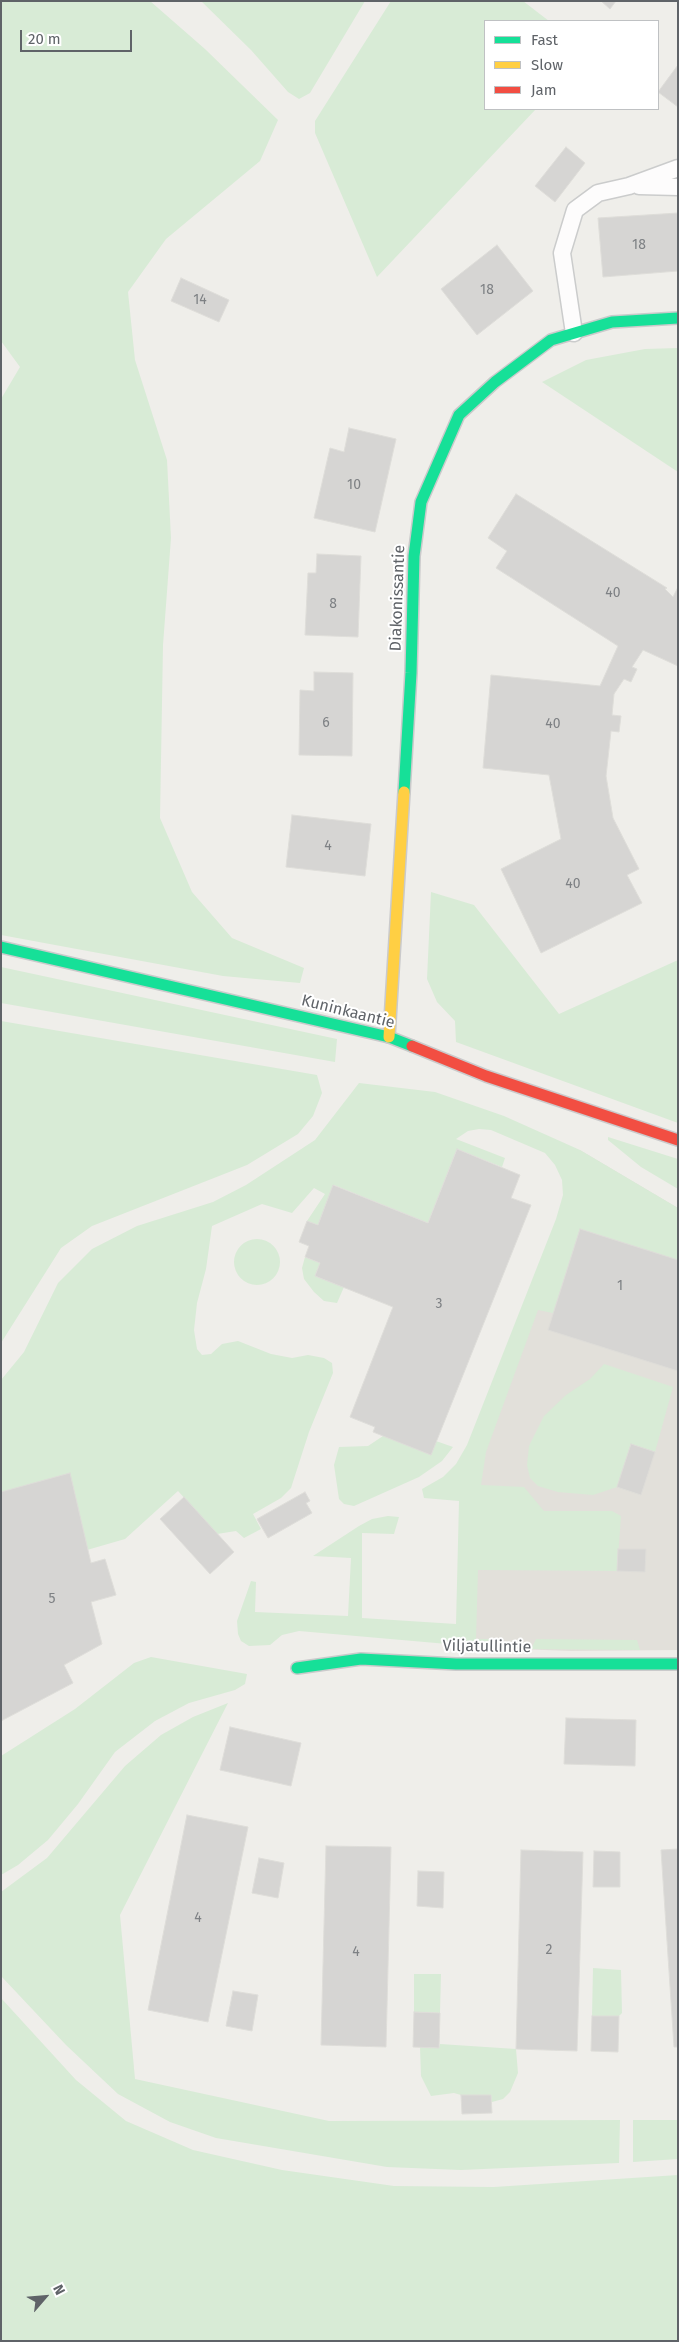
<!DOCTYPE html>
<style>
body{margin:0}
#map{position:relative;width:679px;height:2342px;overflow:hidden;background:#efeeea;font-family:"Fira Sans",sans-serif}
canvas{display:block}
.frame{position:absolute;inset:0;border:2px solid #5f6368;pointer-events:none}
.legend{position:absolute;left:484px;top:20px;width:175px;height:90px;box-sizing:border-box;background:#fff;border:1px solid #bfc1c3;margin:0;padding:6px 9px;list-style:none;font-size:15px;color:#5f6368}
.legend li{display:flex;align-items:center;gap:10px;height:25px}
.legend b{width:25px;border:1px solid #bfc1c3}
.north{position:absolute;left:20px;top:2272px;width:50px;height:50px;-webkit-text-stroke:4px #fff;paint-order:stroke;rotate:63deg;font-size:14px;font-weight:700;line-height:20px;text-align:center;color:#5f6368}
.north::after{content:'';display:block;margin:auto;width:18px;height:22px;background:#5f6368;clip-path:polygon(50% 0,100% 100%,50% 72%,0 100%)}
.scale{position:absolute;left:20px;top:30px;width:112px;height:22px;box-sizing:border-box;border:2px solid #5f6368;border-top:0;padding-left:6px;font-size:15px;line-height:18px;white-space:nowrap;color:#5f6368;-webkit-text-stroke:4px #fff;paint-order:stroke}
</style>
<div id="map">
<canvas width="679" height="2342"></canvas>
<div class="frame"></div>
<ul class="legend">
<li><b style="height:6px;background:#16e098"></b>Fast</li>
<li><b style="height:6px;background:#ffcf43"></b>Slow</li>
<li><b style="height:6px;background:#f24e42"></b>Jam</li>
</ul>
<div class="north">N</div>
<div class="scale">20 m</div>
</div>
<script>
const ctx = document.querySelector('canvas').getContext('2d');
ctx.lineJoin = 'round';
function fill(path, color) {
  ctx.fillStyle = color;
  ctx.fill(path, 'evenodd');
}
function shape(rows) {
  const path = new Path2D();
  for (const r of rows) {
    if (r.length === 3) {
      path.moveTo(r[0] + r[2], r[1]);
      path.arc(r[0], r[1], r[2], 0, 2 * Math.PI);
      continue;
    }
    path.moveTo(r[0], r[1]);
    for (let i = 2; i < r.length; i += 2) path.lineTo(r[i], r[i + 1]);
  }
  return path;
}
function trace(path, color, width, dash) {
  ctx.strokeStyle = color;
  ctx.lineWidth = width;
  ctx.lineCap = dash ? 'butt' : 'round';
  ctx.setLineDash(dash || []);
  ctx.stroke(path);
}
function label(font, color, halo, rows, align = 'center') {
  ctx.font = font + ' "Fira Sans",sans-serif';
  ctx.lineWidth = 4;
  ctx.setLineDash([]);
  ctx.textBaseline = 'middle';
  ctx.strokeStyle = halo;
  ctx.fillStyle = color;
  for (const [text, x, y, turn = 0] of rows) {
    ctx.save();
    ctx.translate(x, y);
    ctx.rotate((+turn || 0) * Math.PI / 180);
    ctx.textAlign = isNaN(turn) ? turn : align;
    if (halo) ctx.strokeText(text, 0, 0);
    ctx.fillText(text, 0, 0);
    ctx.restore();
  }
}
fill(shape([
 [580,1150,678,1208,678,1650,571,1651,463,1647,472,1447,580,1168]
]), '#e2e0da');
fill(shape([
 [1,1,150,1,205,49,278,120,260,161,166,239,128,292,135,360,167,460,171,538,163,645,160,818,192,892,232,938,304,968,300,983,223,976,1,935,1,399,20,367,1,341],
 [201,1,365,1,310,93,299,99,288,92,251,50],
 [391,1,523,1,549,21,485,21,485,109,536,109,377,277,315,133,315,121],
 [678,348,678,472,542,382,586,360,645,349],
 [431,892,474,905,559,1014,678,960,678,1123,456,1042,455,1021,437,1002,427,979],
 [1,967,337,1039,335,1062,1,1003],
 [1,1021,317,1075,322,1093,313,1116,298,1134,247,1165,92,1226,61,1248,1,1343],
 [359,1083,435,1092,504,1116,580,1150,678,1208,678,1260,580,1229,553,1313,538,1310,486,1452,481,1485,524,1487,544,1511,612,1511,621,1516,617,1571,478,1570,476,1639,491,1639,493,1648,299,1631,282,1635,270,1645,249,1646,241,1641,238,1634,237,1621,251,1581,256,1582,255,1612,348,1616,351,1558,313,1556,359,1526,372,1519,388,1516,399,1517,394,1534,362,1533,362,1618,456,1624,459,1501,424,1498,422,1489,443,1477,456,1464,467,1445,556,1219,563,1195,562,1180,555,1165,545,1153,491,1130,479,1129,468,1131,456,1139,505,1158,502,1167,457,1149,428,1223,334,1185,318,1225,307,1221,325,1194,314,1188,292,1213,262,1204,212,1226,206,1269,197,1303,194,1330,197,1349,202,1355,211,1354,222,1344,238,1341,271,1354,292,1358,308,1355,324,1358,332,1363,333,1373,309,1432,291,1488,281,1498,253,1514,261,1529,244,1538,236,1531,217,1534,178,1491,125,1539,87,1550,1,1492,1,1380,24,1352,58,1283,92,1249,137,1226,213,1202,246,1185,315,1140],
 [608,1137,678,1159,678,1189,641,1167,608,1140],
 [257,1262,23],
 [305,1257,320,1263,315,1276,344,1287,337,1303,324,1301,314,1292,304,1279,302,1268],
 [604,1364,673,1387,655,1452,631,1444,617,1487,593,1495,558,1492,538,1486,530,1478,527,1465,529,1446,544,1416,566,1395,590,1379],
 [383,1436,436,1441,453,1447,442,1461,419,1477,354,1506,344,1504,339,1499,334,1465,339,1447,368,1446],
 [536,1639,637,1640,640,1650,531,1649],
 [151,1657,247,1674,245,1684,235,1690,189,1703,155,1721,115,1752,78,1804,48,1840,18,1865,1,1875,1,1756,75,1709,134,1663],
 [228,1703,120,1915,135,2079,329,2121,620,2120,619,2163,461,2170,387,2167,216,2138,170,2122,118,2094,66,2045,1,1976,1,1892,47,1858,125,1766,161,1735,193,1717],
 [593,1968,621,1970,622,2013,619,2016,592,2016],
 [414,1974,441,1974,440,2013,414,2012],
 [1,1998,76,2080,126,2121,193,2150,282,2170,394,2186,494,2187,678,2175,678,2341,1,2341],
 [440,2044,516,2049,518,2073,510,2092,503,2099,492,2102,491,2095,461,2095,454,2093,431,2096,421,2076,420,2047,439,2048],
 [633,2120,678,2120,678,2159,633,2162]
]), '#d8ebd6');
const building = shape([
 [601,1,616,1,610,9,601,1],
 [678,65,678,107,658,92,678,65],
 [566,147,585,163,555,202,535,186,566,147],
 [678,213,678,271,603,277,598,218,678,213],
 [497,245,533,291,477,335,441,289,497,245],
 [181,278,229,300,219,322,171,301,181,278],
 [349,428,396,439,375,532,314,518,330,448,344,452,349,428],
 [516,494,667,588,665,589,673,597,678,587,678,666,643,650,632,667,637,669,631,682,624,679,614,694,612,715,621,716,619,732,611,731,606,776,613,818,639,869,627,875,642,903,541,953,501,869,561,839,549,775,483,768,491,675,600,686,618,646,496,568,507,551,488,538,516,494],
 [317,554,361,556,358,637,305,635,308,573,316,573,317,554],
 [314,672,353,673,352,756,299,755,300,690,314,691,314,672],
 [292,815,371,824,365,876,286,867,292,815],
 [457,1149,520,1175,511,1198,531,1205,431,1455,373,1432,375,1427,350,1417,393,1307,315,1276,320,1263,305,1257,309,1246,299,1242,307,1221,318,1225,333,1185,428,1223,457,1149],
 [580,1229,678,1260,678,1371,548,1330,580,1229],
 [631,1444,655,1452,641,1495,617,1487,631,1444],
 [70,1473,91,1563,105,1559,116,1595,91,1602,102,1644,64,1665,73,1683,1,1721,1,1492,70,1473],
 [305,1492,310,1501,306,1503,312,1513,268,1538,257,1519,305,1492],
 [184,1497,234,1552,210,1574,160,1519,184,1497],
 [618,1549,646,1549,645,1572,617,1571,618,1549],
 [566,1718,636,1720,635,1766,564,1764,566,1718],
 [230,1727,301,1743,291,1786,220,1770,230,1727],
 [187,1815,248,1827,208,2022,148,2010,187,1815],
 [326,1846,391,1847,386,2047,321,2045,326,1846],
 [678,1849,678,2047,674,2047,661,1850,678,1849],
 [521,1850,583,1852,577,2051,516,2049,521,1850],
 [594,1851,620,1852,620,1887,593,1887,594,1851],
 [259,1858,284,1863,278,1898,252,1893,259,1858],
 [418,1871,444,1872,443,1908,417,1906,418,1871],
 [233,1991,258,1995,252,2031,226,2026,233,1991],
 [414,2012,440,2013,439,2048,413,2047,414,2012],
 [592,2016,619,2016,618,2052,591,2051,592,2016],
 [461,2095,491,2095,492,2113,462,2114,461,2095]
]);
fill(building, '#d6d5d3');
trace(building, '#deddd9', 1);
const lane = shape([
 [639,186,678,187],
 [574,333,562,253,575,210,598,193,629,186,678,168]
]);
const fast = shape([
 [404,792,411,673,414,556,421,502,459,415,495,382,551,340,612,322,678,318],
 [1,947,389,1037,412,1046],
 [297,1668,361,1659,456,1664,678,1664]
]);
const slow = shape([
 [389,1037,404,792]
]);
const jam = shape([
 [412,1046,486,1076,678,1140]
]);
trace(lane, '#cbcccc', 19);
trace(fast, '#cacacb', 14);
trace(slow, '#cacacb', 14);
trace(jam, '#cacacb', 14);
trace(lane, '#fdfcfc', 16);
trace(fast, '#16e098', 11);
trace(slow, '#ffcf43', 11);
trace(jam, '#f24e42', 11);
label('14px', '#7e8184', null, [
 ["18",639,245],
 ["18",487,290],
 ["14",200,300],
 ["10",354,485],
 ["40",613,593],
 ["8",333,604],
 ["6",326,723],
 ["40",553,724],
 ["4",328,846],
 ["40",573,884],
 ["1",620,1286],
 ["3",439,1304],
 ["5",52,1599],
 ["4",198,1918],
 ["2",549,1950],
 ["4",356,1952]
]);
label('16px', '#5f6368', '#fff', [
 ["Diakonissantie",398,598,-88],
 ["Kuninkaantie",348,1012,14],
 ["Viljatullintie",487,1647,1]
]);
</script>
